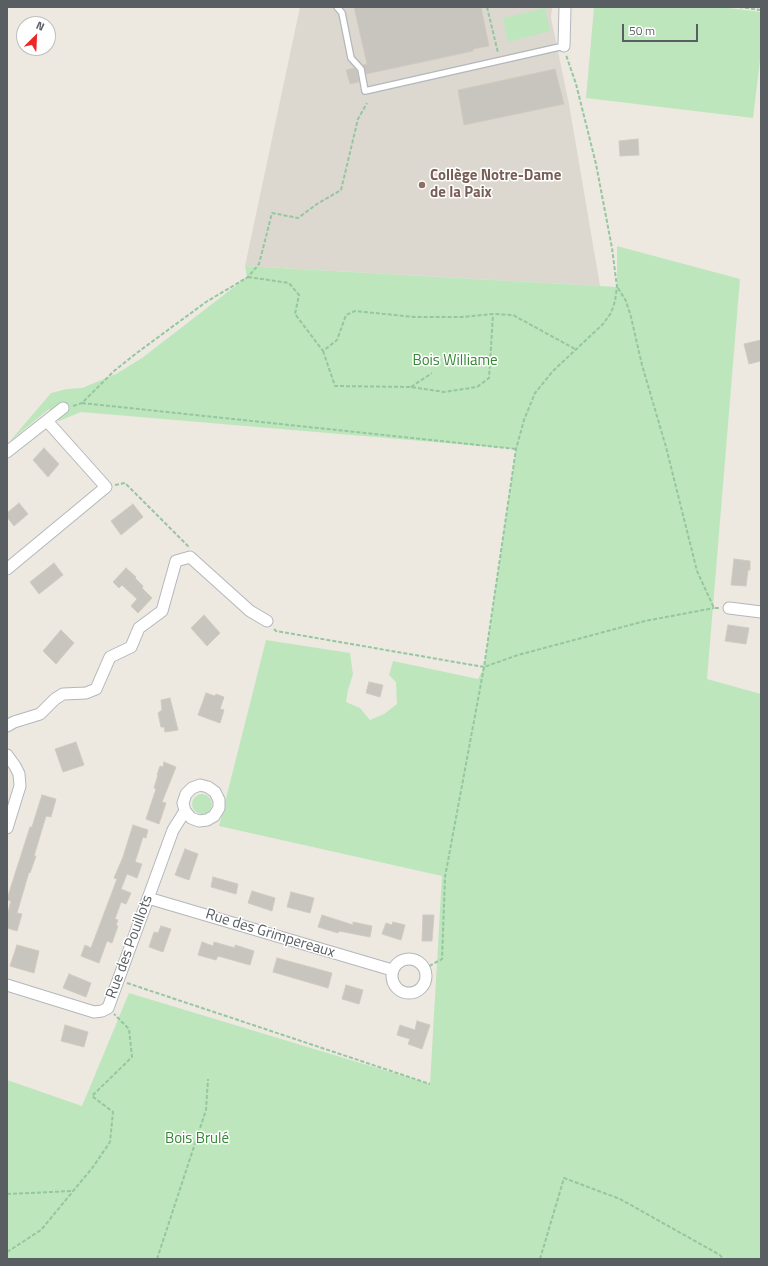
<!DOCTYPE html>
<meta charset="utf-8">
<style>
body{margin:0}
#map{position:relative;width:768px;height:1266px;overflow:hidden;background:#ede9e0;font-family:"Titillium Web",sans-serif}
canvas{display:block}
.frame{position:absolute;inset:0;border:8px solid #595e62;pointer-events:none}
.north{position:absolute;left:16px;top:16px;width:40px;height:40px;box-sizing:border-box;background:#fff;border:1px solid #bdbfc0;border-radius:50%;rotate:24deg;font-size:11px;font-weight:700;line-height:16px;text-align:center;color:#595e62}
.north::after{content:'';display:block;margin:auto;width:14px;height:18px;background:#ed2926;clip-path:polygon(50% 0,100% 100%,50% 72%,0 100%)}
.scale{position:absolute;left:622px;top:24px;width:76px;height:18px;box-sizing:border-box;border:2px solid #595e62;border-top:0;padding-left:5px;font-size:12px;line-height:14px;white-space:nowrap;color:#595e62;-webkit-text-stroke:3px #fff;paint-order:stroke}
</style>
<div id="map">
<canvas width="768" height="1266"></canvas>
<div class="frame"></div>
<div class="north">N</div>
<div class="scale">50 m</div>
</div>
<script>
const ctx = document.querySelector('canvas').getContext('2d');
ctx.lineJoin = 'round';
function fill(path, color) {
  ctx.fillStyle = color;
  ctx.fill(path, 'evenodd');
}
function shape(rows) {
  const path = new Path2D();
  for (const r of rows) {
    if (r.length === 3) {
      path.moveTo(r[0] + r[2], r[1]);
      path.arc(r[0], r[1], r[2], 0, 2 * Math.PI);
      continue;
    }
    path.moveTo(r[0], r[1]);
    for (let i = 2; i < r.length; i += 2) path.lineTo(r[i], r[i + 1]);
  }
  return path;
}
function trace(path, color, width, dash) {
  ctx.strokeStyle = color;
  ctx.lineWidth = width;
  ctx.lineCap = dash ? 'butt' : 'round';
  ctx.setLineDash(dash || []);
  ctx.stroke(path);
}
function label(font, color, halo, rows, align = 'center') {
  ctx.font = font + ' "Titillium Web",sans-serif';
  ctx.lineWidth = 3;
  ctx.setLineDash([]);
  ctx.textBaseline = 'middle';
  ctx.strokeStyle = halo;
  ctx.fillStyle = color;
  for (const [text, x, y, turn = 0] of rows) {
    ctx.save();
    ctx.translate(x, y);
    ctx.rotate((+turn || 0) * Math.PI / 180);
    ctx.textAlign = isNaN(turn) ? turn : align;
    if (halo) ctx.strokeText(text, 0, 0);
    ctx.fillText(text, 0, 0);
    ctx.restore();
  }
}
fill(shape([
 [300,7,552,7,551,18,569,104,600,286,245,266]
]), '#ddd8cf');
fill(shape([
 [594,7,721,7,761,12,761,52,753,118,586,98],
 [545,8,550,31,508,42,503,18],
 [617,246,740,279,707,679,761,694,761,1259,7,1259,7,1080,82,1106,129,993,430,1084,442,876,219,826,266,640,350,653,353,674,348,690,346,702,360,708,370,720,384,714,397,704,396,682,389,675,393,661,478,679,484,667,516,449,81,412,59,421,49,409,10,441,51,393,67,389,82,388,116,374,142,358,247,277,245,266,617,287],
 [202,804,10]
]), '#bee6bc');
const building = shape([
 [354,7,481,7,489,46,473,49,473,51,366,74,363,65,367,64,354,7],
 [354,68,357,71,359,82,350,84,346,70,354,68],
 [555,69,564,104,464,125,458,90,555,69],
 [638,139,639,155,620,156,619,141,638,139],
 [761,340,761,361,749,364,744,344,761,340],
 [44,448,59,464,48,477,33,460,44,448],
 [19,503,28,514,14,526,7,517,7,513,19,503],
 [133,504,143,517,121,535,111,521,133,504],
 [734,559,750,561,750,570,748,570,746,586,731,585,734,559],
 [54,563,63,575,39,594,30,582,54,563],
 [126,568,136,577,135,578,143,586,142,588,152,598,138,613,131,606,137,599,122,585,119,588,113,582,126,568],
 [204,615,220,633,207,646,191,628,204,615],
 [728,625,749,628,746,644,725,641,728,625],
 [61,630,74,643,56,664,43,651,61,630],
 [369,682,383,685,380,697,366,693,369,682],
 [206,693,215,696,216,694,224,697,220,709,224,710,220,723,198,715,206,693],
 [170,698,178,730,165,732,164,727,161,727,158,713,162,710,161,700,170,698],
 [76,742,84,765,63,772,55,749,76,742],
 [164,762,176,767,162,802,166,803,159,824,146,819,156,789,154,788,158,775,157,775,160,766,163,767,164,762],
 [42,795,56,799,51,817,46,816,34,856,36,856,30,873,29,872,17,913,22,914,17,931,7,928,7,916,11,901,7,900,7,899,30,827,32,827,42,795],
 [133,825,148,830,146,838,143,837,135,862,142,864,137,878,127,874,121,889,131,893,126,904,121,902,115,919,118,920,116,925,118,926,112,943,107,941,99,963,81,956,85,945,91,948,117,879,114,878,123,857,133,825],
 [185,849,198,854,189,880,175,875,185,849],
 [213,877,238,884,236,894,211,887,213,877],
 [252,891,275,898,272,911,248,903,252,891],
 [291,892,314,898,310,913,287,907,291,892],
 [322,915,353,925,353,922,372,926,370,937,339,931,338,933,318,927,322,915],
 [423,915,434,915,432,941,422,941,423,915],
 [393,922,405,925,401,940,382,934,386,923,392,925,393,922],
 [161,926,171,929,163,952,149,947,154,932,158,933,161,926],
 [202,942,213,946,214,942,235,948,235,945,254,951,250,965,218,956,216,960,198,955,202,942],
 [17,945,39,951,34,973,10,966,17,945],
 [277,958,332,973,328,988,273,972,277,958],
 [69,974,91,983,86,997,63,988,69,974],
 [346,985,363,990,359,1004,342,999,346,985],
 [417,1021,430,1025,422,1049,408,1044,410,1039,397,1035,400,1025,415,1030,417,1021],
 [65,1025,88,1032,84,1047,61,1041,65,1025]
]);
fill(building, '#c8c4be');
trace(building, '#d1cabf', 1);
const lane = shape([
 [337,7,342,13,351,58,361,69,365,91,564,46]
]);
const street = shape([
 [564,46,565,7],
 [7,452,63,408],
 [7,569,106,487,47,421],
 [729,608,761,612],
 [7,726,14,722,40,714,55,699,63,694,86,693,96,689,110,657,131,647,139,628,162,611,176,561,190,557,250,611,267,621],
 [7,755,15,766,19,774,20,786,7,828],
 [148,898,392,970],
 [409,976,17],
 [7,985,94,1012,102,1011,108,1008,173,830,185,811,183,803,186,794,192,788,200,785,208,787,215,792,219,800,219,808,214,816,207,820,199,821,191,818,185,811]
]);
trace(lane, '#b3b7bc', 8);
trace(street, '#b3b7bc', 13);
trace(shape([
 [487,7,498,53],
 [739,7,761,10],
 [248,277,289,283,299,295,295,314,323,351,337,340,346,315,355,311,414,317,462,317,493,314,513,315,575,349],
 [618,288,626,301,631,317,642,365,666,447,697,571,714,608,719,608],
 [323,351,335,386,411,387,444,392,477,387,489,378,493,315],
 [411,387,432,373],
 [82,403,516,449],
 [73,406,82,403,114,371,138,352,206,302,248,277,259,264,272,213,298,218,317,204,341,190,358,119,367,103],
 [115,485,125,483,190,548],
 [274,629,276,631,484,667,516,449,524,420,535,393,553,371,603,324,611,313,615,301,617,287,612,248,596,164,576,84,566,55],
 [424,969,442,959,445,877,484,667,518,655,645,621,714,608],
 [127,983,430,1084],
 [7,1194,73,1191],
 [7,1252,41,1230,93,1167,110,1142,113,1112,92,1096,132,1057,129,1029,114,1014],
 [157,1259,206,1110,208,1079],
 [540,1259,564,1178,620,1199,720,1255,723,1259]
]), '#94c7a0', 2, [4, 2]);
trace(lane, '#fff', 5.5);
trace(street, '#fff', 11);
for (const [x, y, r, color] of [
 [422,185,4,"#8d6e63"]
]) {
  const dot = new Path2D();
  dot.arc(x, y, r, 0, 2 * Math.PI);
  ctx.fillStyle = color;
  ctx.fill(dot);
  trace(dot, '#fff', 1.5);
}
label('bold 15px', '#785e54', '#fff', [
 ["Collège Notre-Dame",430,176],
 ["de la Paix",430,193]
], 'left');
label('15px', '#348733', '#fff', [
 ["Bois Williame",455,361],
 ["Bois Brulé",197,1139]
]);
label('15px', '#595e62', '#fff', [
 ["Rue des Grimpereaux",270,934,17],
 ["Rue des Pouillots",130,947,-70]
]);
</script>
